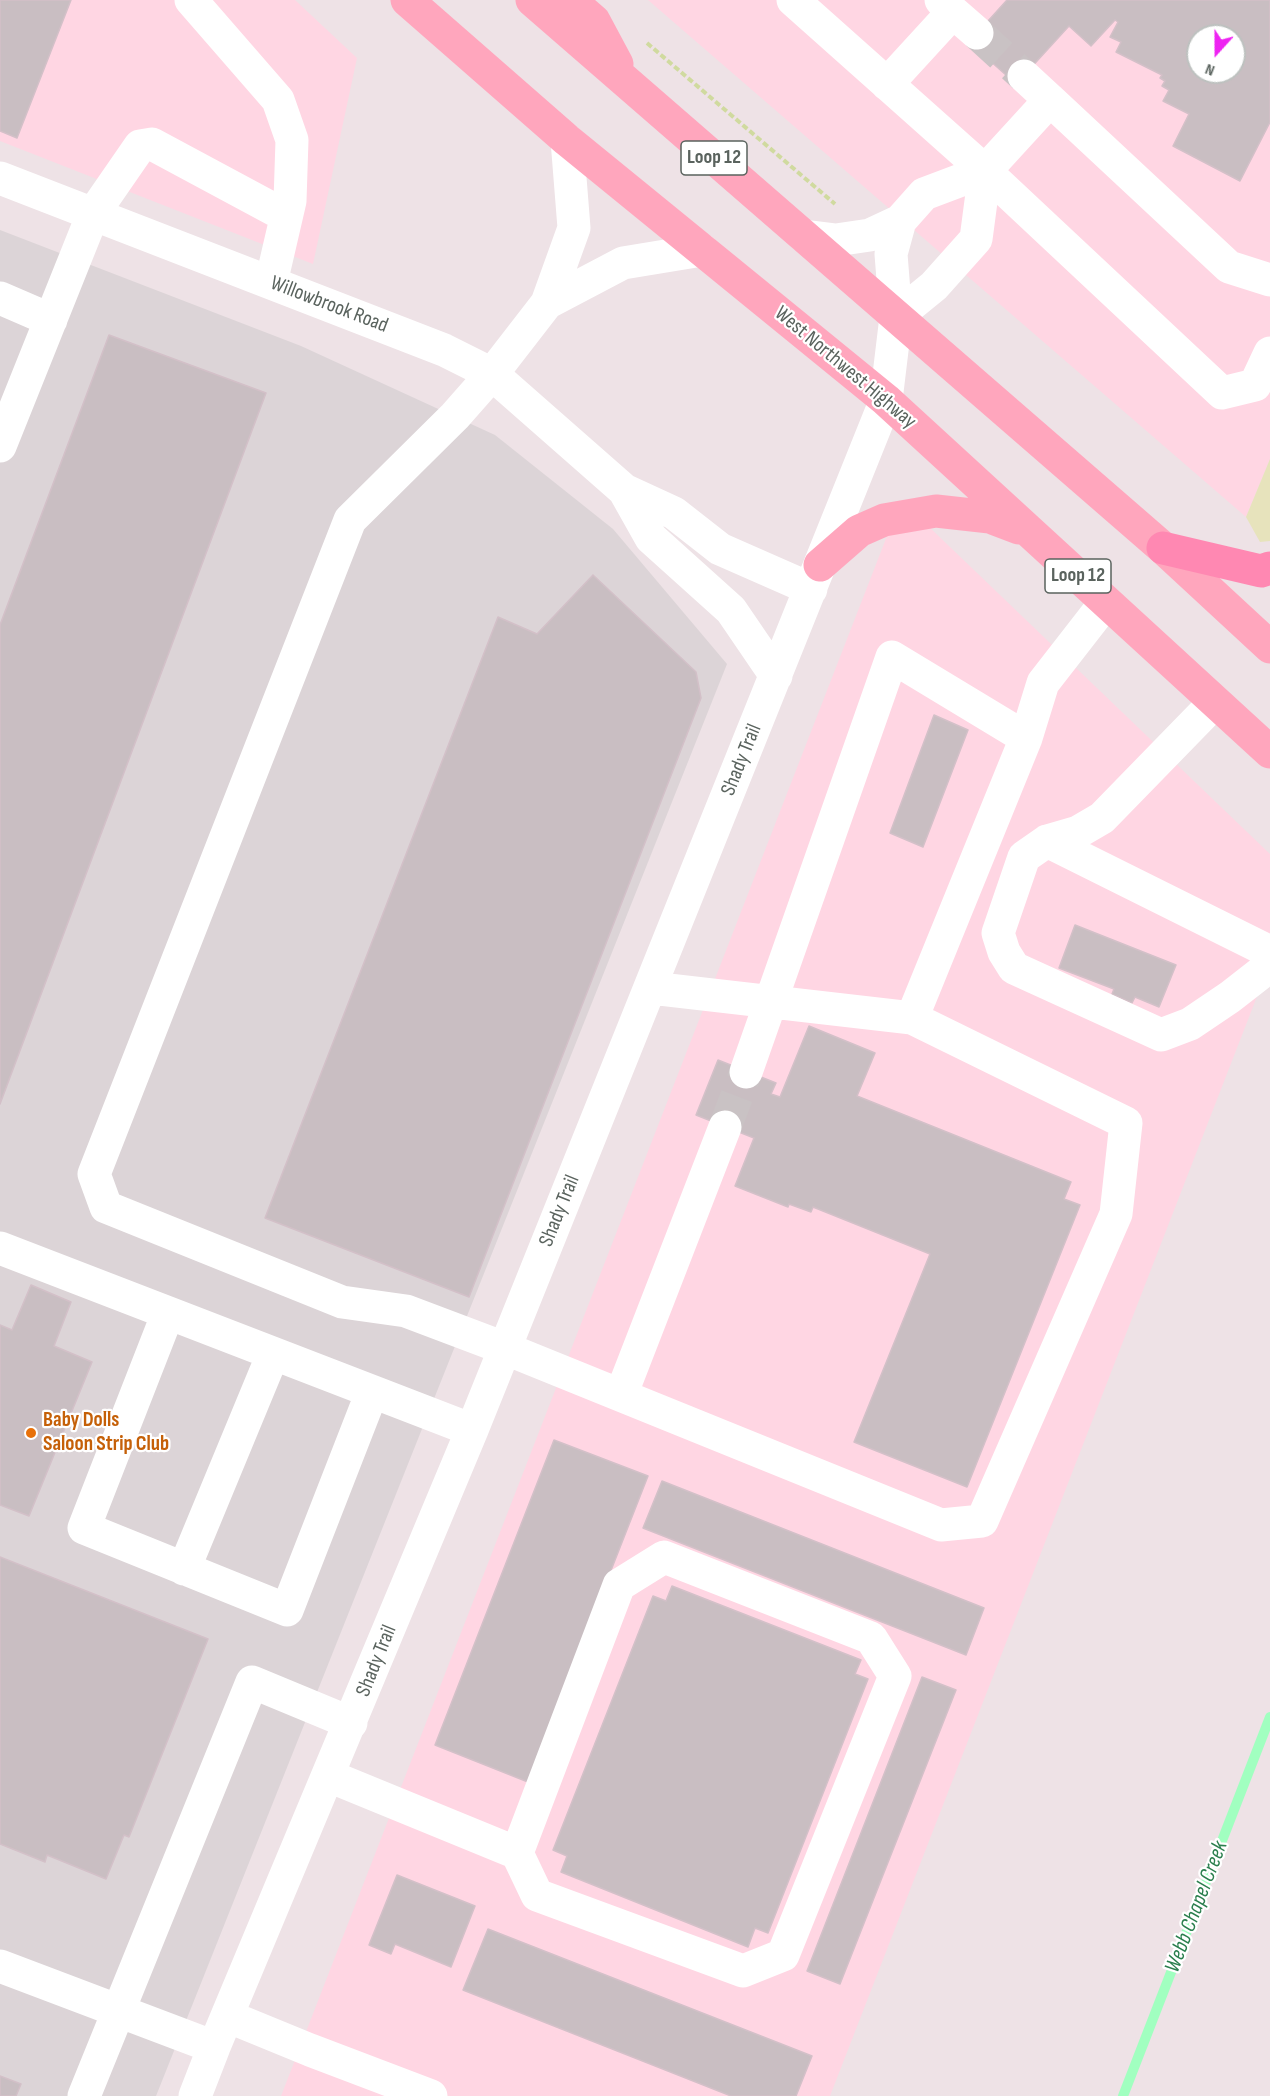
<!DOCTYPE html>
<style>
body{margin:0}
#map{position:relative;width:1270px;height:2096px;overflow:hidden;background:#eee2e6;font-family:"Sofia Sans Condensed",sans-serif}
canvas{display:block}
.north{position:absolute;left:1186px;top:24px;width:60px;height:60px;box-sizing:border-box;background:#fff;border:2px solid #bdc1bf;border-radius:50%;rotate:201deg;font-size:16px;font-weight:700;line-height:24px;text-align:center;color:#5a635e}
.north::after{content:'';display:block;margin:auto;width:21px;height:27px;background:#ee23f2;clip-path:polygon(50% 0,100% 100%,50% 72%,0 100%)}
</style>
<div id="map">
<canvas width="1270" height="2096"></canvas>
<div class="north">N</div>
</div>
<script>
const ctx = document.querySelector('canvas').getContext('2d');
ctx.lineJoin = 'round';
function fill(path, color) {
  ctx.fillStyle = color;
  ctx.fill(path, 'evenodd');
}
function shape(rows) {
  const path = new Path2D();
  for (const r of rows) {
    path.moveTo(r[0], r[1]);
    for (let i = 2; i < r.length; i += 2) path.lineTo(r[i], r[i + 1]);
  }
  return path;
}
function trace(path, color, width, dash) {
  ctx.strokeStyle = color;
  ctx.lineWidth = width;
  ctx.lineCap = dash ? 'butt' : 'round';
  ctx.setLineDash(dash || []);
  ctx.stroke(path);
}
function label(font, color, halo, rows, align = 'center') {
  ctx.font = font + ' "Sofia Sans Condensed",sans-serif';
  ctx.lineWidth = 4.5;
  ctx.setLineDash([]);
  ctx.textBaseline = 'middle';
  ctx.strokeStyle = halo;
  ctx.fillStyle = color;
  for (const [text, x, y, turn = 0] of rows) {
    ctx.save();
    ctx.translate(x, y);
    ctx.rotate((+turn || 0) * Math.PI / 180);
    ctx.textAlign = isNaN(turn) ? turn : align;
    if (halo) ctx.strokeText(text, 0, 0);
    ctx.fillText(text, 0, 0);
    ctx.restore();
  }
}
fill(shape([
 [0,0,295,0,357,58,313,264,0,141],
 [648,0,1270,0,1270,459,1246,517],
 [1198,36,1234,36,1234,72,1198,72],
 [901,500,1270,854,1270,963,1018,1612,830,2096,281,2096]
]), '#ffd6e3');
fill(shape([
 [0,230,301,346,495,435,613,529,727,664,156,2096,0,2096]
]), '#dcd4d7');
fill(shape([
 [1270,459,1270,541,1260,542,1246,517]
]), '#e7e3bc');
trace(shape([
 [1123,2096,1270,1717]
]), '#a1ffc0', 10);
const building = shape([
 [0,0,71,0,17,138,0,131,0,0],
 [1007,0,1270,0,1270,122,1240,181,1173,146,1189,114,1163,101,1169,90,1162,86,1165,81,1160,78,1162,75,1116,52,1121,42,1110,37,1118,22,1115,20,1091,46,1069,26,1016,84,969,42,1007,0],
 [1198,36,1234,36,1234,72,1198,72,1198,36],
 [109,335,266,393,0,1104,0,625,109,335],
 [593,575,696,672,701,698,469,1297,265,1218,498,617,537,634,593,575],
 [934,715,968,730,923,847,890,833,934,715],
 [1075,925,1176,965,1159,1007,1135,997,1132,1003,1112,994,1114,989,1059,968,1075,925],
 [809,1026,875,1053,857,1096,1071,1182,1064,1199,1080,1205,967,1487,854,1442,930,1254,813,1207,811,1212,789,1204,788,1207,735,1186,754,1138,696,1115,718,1060,776,1083,771,1094,780,1097,809,1026],
 [31,1285,71,1302,54,1346,92,1362,29,1516,0,1505,0,1325,12,1330,31,1285],
 [554,1440,648,1476,528,1782,435,1745,554,1440],
 [662,1481,984,1608,966,1655,643,1528,662,1481],
 [0,1557,208,1639,129,1837,124,1835,106,1879,47,1855,45,1862,0,1844,0,1557],
 [672,1586,861,1660,855,1674,868,1679,768,1933,755,1928,748,1947,561,1872,567,1856,553,1850,653,1596,666,1601,672,1586],
 [922,1677,956,1690,840,1984,807,1971,922,1677],
 [397,1875,475,1906,451,1967,395,1944,391,1954,369,1945,397,1875],
 [488,1929,812,2056,796,2096,731,2096,463,1990,488,1929],
 [0,2076,21,2084,16,2096,0,2096,0,2076]
]);
fill(building, '#c9bec2');
trace(building, '#d3c0c8', 1.5);
trace(shape([
 [977,33,1024,76],
 [725,1127,746,1072]
]), '#c9c2c4', 33, [33, 16]);
trace(shape([
 [647,43,835,204]
]), '#d0da9f', 4, [6, 3]);
trace(shape([
 [191,0,278,100,292,140,290,201,271,283],
 [793,0,985,171,1222,393,1255,385,1270,353],
 [953,12,977,33],
 [1024,76,1050,100],
 [887,84,953,12,941,0],
 [567,140,574,228,547,303,492,374,455,416,350,520,94,1174,106,1207,342,1302,406,1311,504,1348,941,1525,982,1521,1116,1214,1126,1123,912,1018,651,988],
 [0,178,444,350,492,374,624,490,674,513,720,549,811,589],
 [804,236,836,240,870,235,900,221,924,194,985,171,1050,100,1229,267,1270,280],
 [0,298,51,320],
 [547,303,623,263,702,250],
 [896,317,934,286,976,239,985,171],
 [0,446,93,214,140,146,152,144,286,216],
 [624,490,651,538,731,610,776,676],
 [1215,702,1102,818,1078,832,1047,841,1024,857,998,933,1004,952,1014,968,1161,1035,1190,1024,1230,997,1262,972,1270,969],
 [1047,841,1270,952],
 [912,1018,1026,738,1043,683,1106,602],
 [746,1072,892,657,1026,738],
 [0,1248,472,1430],
 [168,1313,84,1528,287,1610,372,1392],
 [621,1395,725,1127],
 [184,1569,273,1354],
 [329,1776,517,1853,537,1895,743,1971,783,1955,895,1676,871,1638,664,1557,619,1585,517,1853],
 [0,1966,214,2047],
 [227,2016,310,2050,431,2096],
 [84,2096,252,1682,351,1723],
 [195,2096,214,2047,472,1430,886,400,896,317,891,254,900,221]
]), '#fff', 33);
trace(shape([
 [407,0,567,140,886,400,1270,752],
 [532,0,1163,548,1270,647],
 [570,0,594,21,617,64],
 [820,565,859,531,884,520,936,511,990,517,1019,528]
]), '#ffa6bd', 33);
trace(shape([
 [1163,548,1261,571,1270,568]
]), '#ff88b2', 33);
for (const [x, y, r, color] of [
 [31,1433,6,"#e8710a"]
]) {
  const dot = new Path2D();
  dot.arc(x, y, r, 0, 2 * Math.PI);
  ctx.fillStyle = color;
  ctx.fill(dot);
  trace(dot, '#fff', 2);
}
for (const [x, y, w] of [
 [714,158,66],
 [1078,576,66]
]) {
  const box = new Path2D();
  box.roundRect(x - w / 2, y - 17, w, 34, 4.5);
  ctx.fillStyle = '#fff';
  ctx.fill(box);
  trace(box, '#5a635e', 1.5);
}
label('bold 20px', '#5a635e', null, [
 ["Loop 12",714,158],
 ["Loop 12",1078,576]
]);
label('21px', '#5a635e', '#fff', [
 ["Willowbrook Road",329,305,21],
 ["West Northwest Highway",845,368,40],
 ["Shady Trail",742,760,-68],
 ["Shady Trail",560,1211,-68],
 ["Shady Trail",377,1661,-68]
]);
label('bold 21px', '#c56008', '#fff', [
 ["Baby Dolls",43,1421],
 ["Saloon Strip Club",43,1445]
], 'left');
label('italic 22px', '#2b7f4e', '#fff', [
 ["Webb Chapel Creek",1197,1907,-69]
]);
</script>
